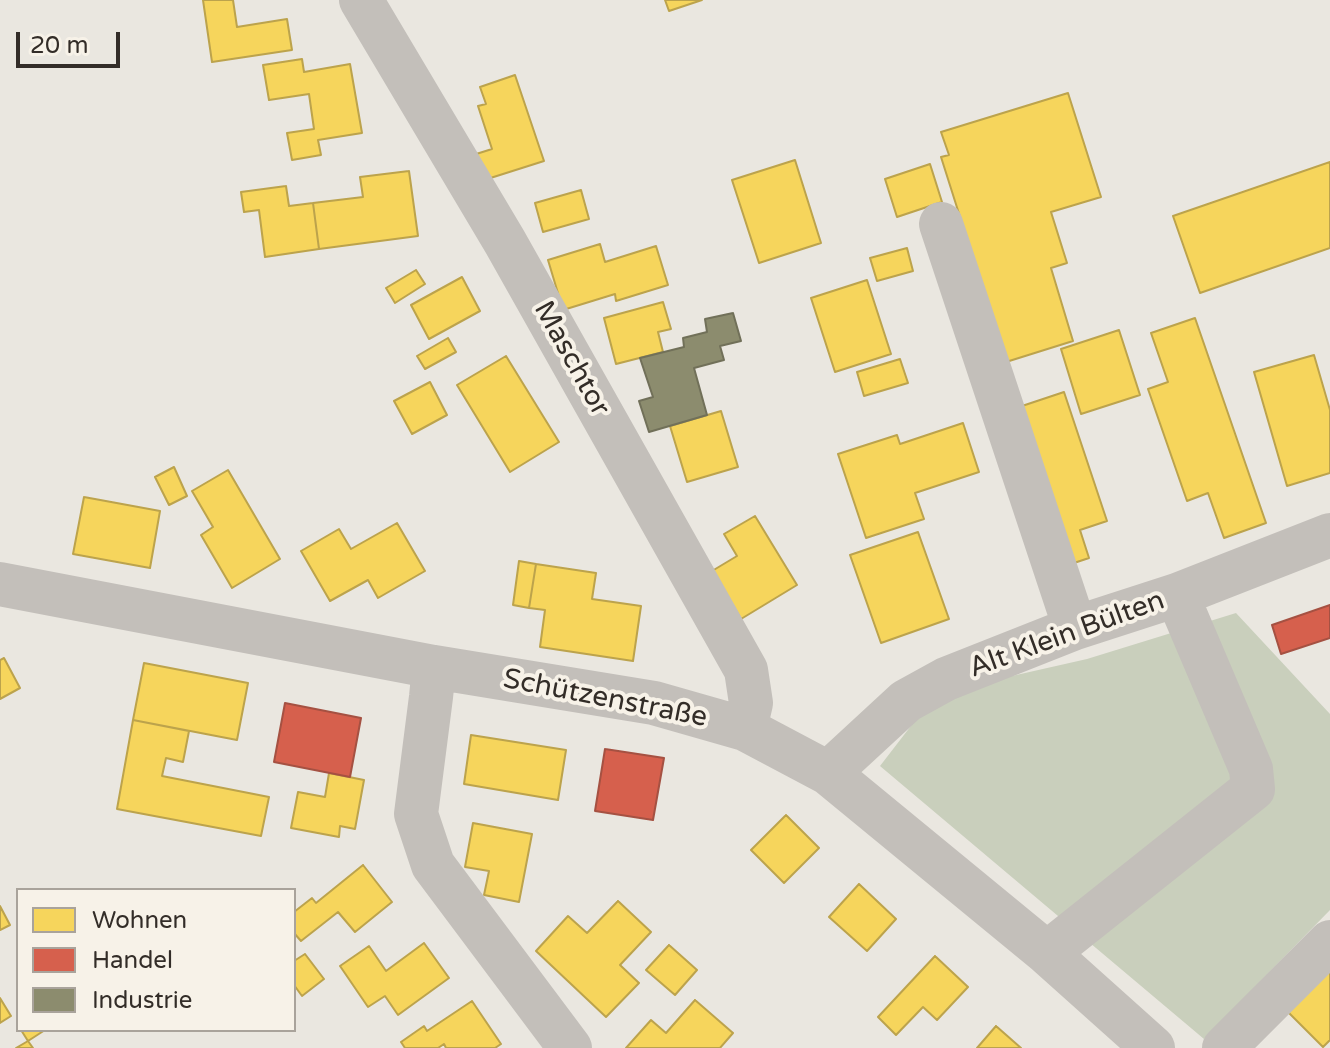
<!DOCTYPE html>
<meta charset="utf-8">
<style>
body{margin:0}
#map{position:relative;width:1330px;height:1048px;overflow:hidden;background:#eae7e0;font-family:"Varela Round",sans-serif}
canvas{display:block}
.legend{position:absolute;left:16px;top:888px;width:280px;height:144px;box-sizing:border-box;background:#f7f2e8;border:2px solid #a9a39b;margin:0;padding:10px 14px;list-style:none;font-size:24px;color:#332d28}
.legend li{display:flex;align-items:center;gap:16px;height:40px}
.legend b{width:40px;border:2px solid #a9a39b}
.scale{position:absolute;left:16px;top:32px;width:104px;height:36px;box-sizing:border-box;border:4px solid #332d28;border-top:0;padding-left:10px;font-size:24px;line-height:28px;white-space:nowrap;color:#332d28;-webkit-text-stroke:6px #f7f2e8;paint-order:stroke}
</style>
<div id="map">
<canvas width="1330" height="1048"></canvas>
<ul class="legend">
<li><b style="height:22px;background:#f6d55c"></b>Wohnen</li>
<li><b style="height:22px;background:#d6604d"></b>Handel</li>
<li><b style="height:22px;background:#8c8c6e"></b>Industrie</li>
</ul>
<div class="scale">20 m</div>
</div>
<script>
const ctx = document.querySelector('canvas').getContext('2d');
ctx.lineJoin = 'round';
function fill(path, color) {
  ctx.fillStyle = color;
  ctx.fill(path, 'evenodd');
}
function shape(rows) {
  const path = new Path2D();
  for (const r of rows) {
    path.moveTo(r[0], r[1]);
    for (let i = 2; i < r.length; i += 2) path.lineTo(r[i], r[i + 1]);
  }
  return path;
}
function trace(path, color, width, dash) {
  ctx.strokeStyle = color;
  ctx.lineWidth = width;
  ctx.lineCap = dash ? 'butt' : 'round';
  ctx.setLineDash(dash || []);
  ctx.stroke(path);
}
function label(font, color, halo, rows, align = 'center') {
  ctx.font = font + ' "Varela Round",sans-serif';
  ctx.lineWidth = 8;
  ctx.setLineDash([]);
  ctx.textBaseline = 'middle';
  ctx.strokeStyle = halo;
  ctx.fillStyle = color;
  for (const [text, x, y, turn = 0] of rows) {
    ctx.save();
    ctx.translate(x, y);
    ctx.rotate((+turn || 0) * Math.PI / 180);
    ctx.textAlign = isNaN(turn) ? turn : align;
    if (halo) ctx.strokeText(text, 0, 0);
    ctx.fillText(text, 0, 0);
    ctx.restore();
  }
}
fill(shape([
 [1236,613,1330,714,1330,910,1204,1039,880,766,924,709,972,685,1087,659]
]), '#c9cfbc');
const homes = shape([
 [203,0,233,0,237,27,287,19,292,50,212,62,203,0],
 [665,0,702,0,669,11,665,0],
 [302,59,304,72,350,64,362,133,318,140,321,155,292,160,287,133,314,129,309,94,269,100,263,65,302,59],
 [515,75,544,161,481,181,473,155,492,149,478,106,486,104,480,87,515,75],
 [1068,93,1101,197,1051,212,1067,263,1051,268,1073,341,1006,362,941,157,949,155,941,132,1068,93],
 [795,160,821,243,759,263,732,180,795,160],
 [1330,162,1330,248,1200,293,1173,216,1330,162],
 [930,164,942,202,897,217,885,179,930,164],
 [409,171,418,236,319,249,313,203,363,197,360,177,409,171],
 [286,186,289,206,313,203,319,249,265,257,259,210,244,212,241,192,286,186],
 [581,190,589,219,543,232,535,203,581,190],
 [600,244,605,262,656,246,668,285,616,301,615,294,563,310,548,260,600,244],
 [907,248,913,271,877,281,870,258,907,248],
 [416,270,425,284,395,303,386,288,416,270],
 [462,277,480,311,429,339,411,305,462,277],
 [867,280,891,354,835,372,811,298,867,280],
 [663,302,671,329,658,332,663,352,616,364,604,318,663,302],
 [1195,318,1266,523,1224,538,1208,493,1187,501,1148,389,1168,382,1151,333,1195,318],
 [1119,330,1140,395,1081,414,1061,349,1119,330],
 [448,338,456,352,425,369,417,356,448,338],
 [1314,355,1330,410,1330,473,1287,486,1254,372,1314,355],
 [506,356,559,442,510,472,457,385,506,356],
 [900,359,908,383,864,396,857,372,900,359],
 [430,382,447,415,412,434,394,401,430,382],
 [1064,392,1107,521,1080,530,1089,558,1062,567,1010,410,1064,392],
 [721,411,738,467,687,482,670,426,721,411],
 [963,423,979,472,915,493,924,519,866,538,838,454,897,435,900,444,963,423],
 [174,467,187,496,169,505,155,477,174,467],
 [228,470,280,559,232,588,201,535,213,527,192,491,228,470],
 [84,497,160,511,150,568,73,554,84,497],
 [755,516,797,585,741,619,712,571,737,556,724,534,755,516],
 [397,523,425,571,378,598,368,580,330,601,301,551,339,529,351,549,397,523],
 [918,532,949,619,881,643,850,555,918,532],
 [519,561,536,564,529,608,513,605,519,561],
 [536,564,596,573,592,599,641,606,633,661,540,647,545,610,529,608,536,564],
 [4,658,20,688,0,699,0,660,4,658],
 [144,663,248,683,237,740,133,720,144,663],
 [133,720,189,731,183,762,166,758,162,776,269,797,261,836,117,809,133,720],
 [471,735,566,750,558,800,464,784,471,735],
 [329,773,364,780,355,829,340,826,339,837,291,828,298,792,325,797,329,773],
 [786,815,819,848,784,883,751,850,786,815],
 [473,823,532,834,519,902,484,895,489,871,465,867,473,823],
 [363,865,392,902,355,932,338,912,301,941,294,933,294,912,312,898,316,903,363,865],
 [859,884,896,919,867,951,829,917,859,884],
 [618,901,651,932,620,965,639,983,606,1017,536,951,568,916,587,933,618,901],
 [0,906,10,925,0,930,0,906],
 [424,943,449,978,398,1015,385,996,368,1007,340,966,369,946,386,971,424,943],
 [669,945,697,970,675,995,646,970,669,945],
 [305,954,324,979,302,996,294,985,294,961,305,954],
 [935,956,968,987,937,1020,923,1007,896,1035,878,1017,935,956],
 [1330,970,1330,1040,1323,1047,1285,1009,1330,970],
 [0,998,11,1016,0,1023,0,998],
 [695,1000,733,1033,720,1048,626,1048,651,1020,666,1033,695,1000],
 [472,1001,501,1044,495,1048,446,1048,444,1044,438,1048,405,1048,401,1042,424,1026,427,1031,472,1001],
 [996,1026,1021,1048,977,1048,996,1026],
 [21,1030,45,1030,28,1041,21,1030],
 [28,1041,33,1048,16,1048,28,1041]
]);
fill(homes, '#f6d55c');
trace(homes, '#bca34c', 2);
const shops = shape([
 [1330,605,1330,638,1281,654,1272,625,1330,605],
 [285,703,361,718,350,777,274,762,285,703],
 [605,749,664,758,653,820,595,811,605,749]
]);
fill(shops, '#d6604d');
trace(shops, '#a55142', 2);
const industry = shape([
 [733,313,741,341,720,346,724,360,694,368,707,415,649,432,639,401,653,397,640,358,684,347,683,338,707,332,705,319,733,313]
]);
fill(industry, '#8c8c6e');
trace(industry, '#717059', 2);
trace(shape([
 [361,0,505,242,746,670,751,703,745,729],
 [941,224,1075,628],
 [0,584,434,667,654,703,745,729,828,773,1047,953,1153,1048],
 [434,667,431,697,416,814,433,865,570,1048],
 [828,773,906,701,946,679,1075,628,1177,595,1330,535],
 [1047,953,1253,789,1251,769,1177,595],
 [1224,1048,1330,942]
]), '#c3bfba', 44);
label('28px', '#332d28', '#f7f2e8', [
 ["Maschtor",571,359,61],
 ["Alt Klein Bülten",1067,635,-20],
 ["Schützenstraße",605,699,11]
]);
</script>
